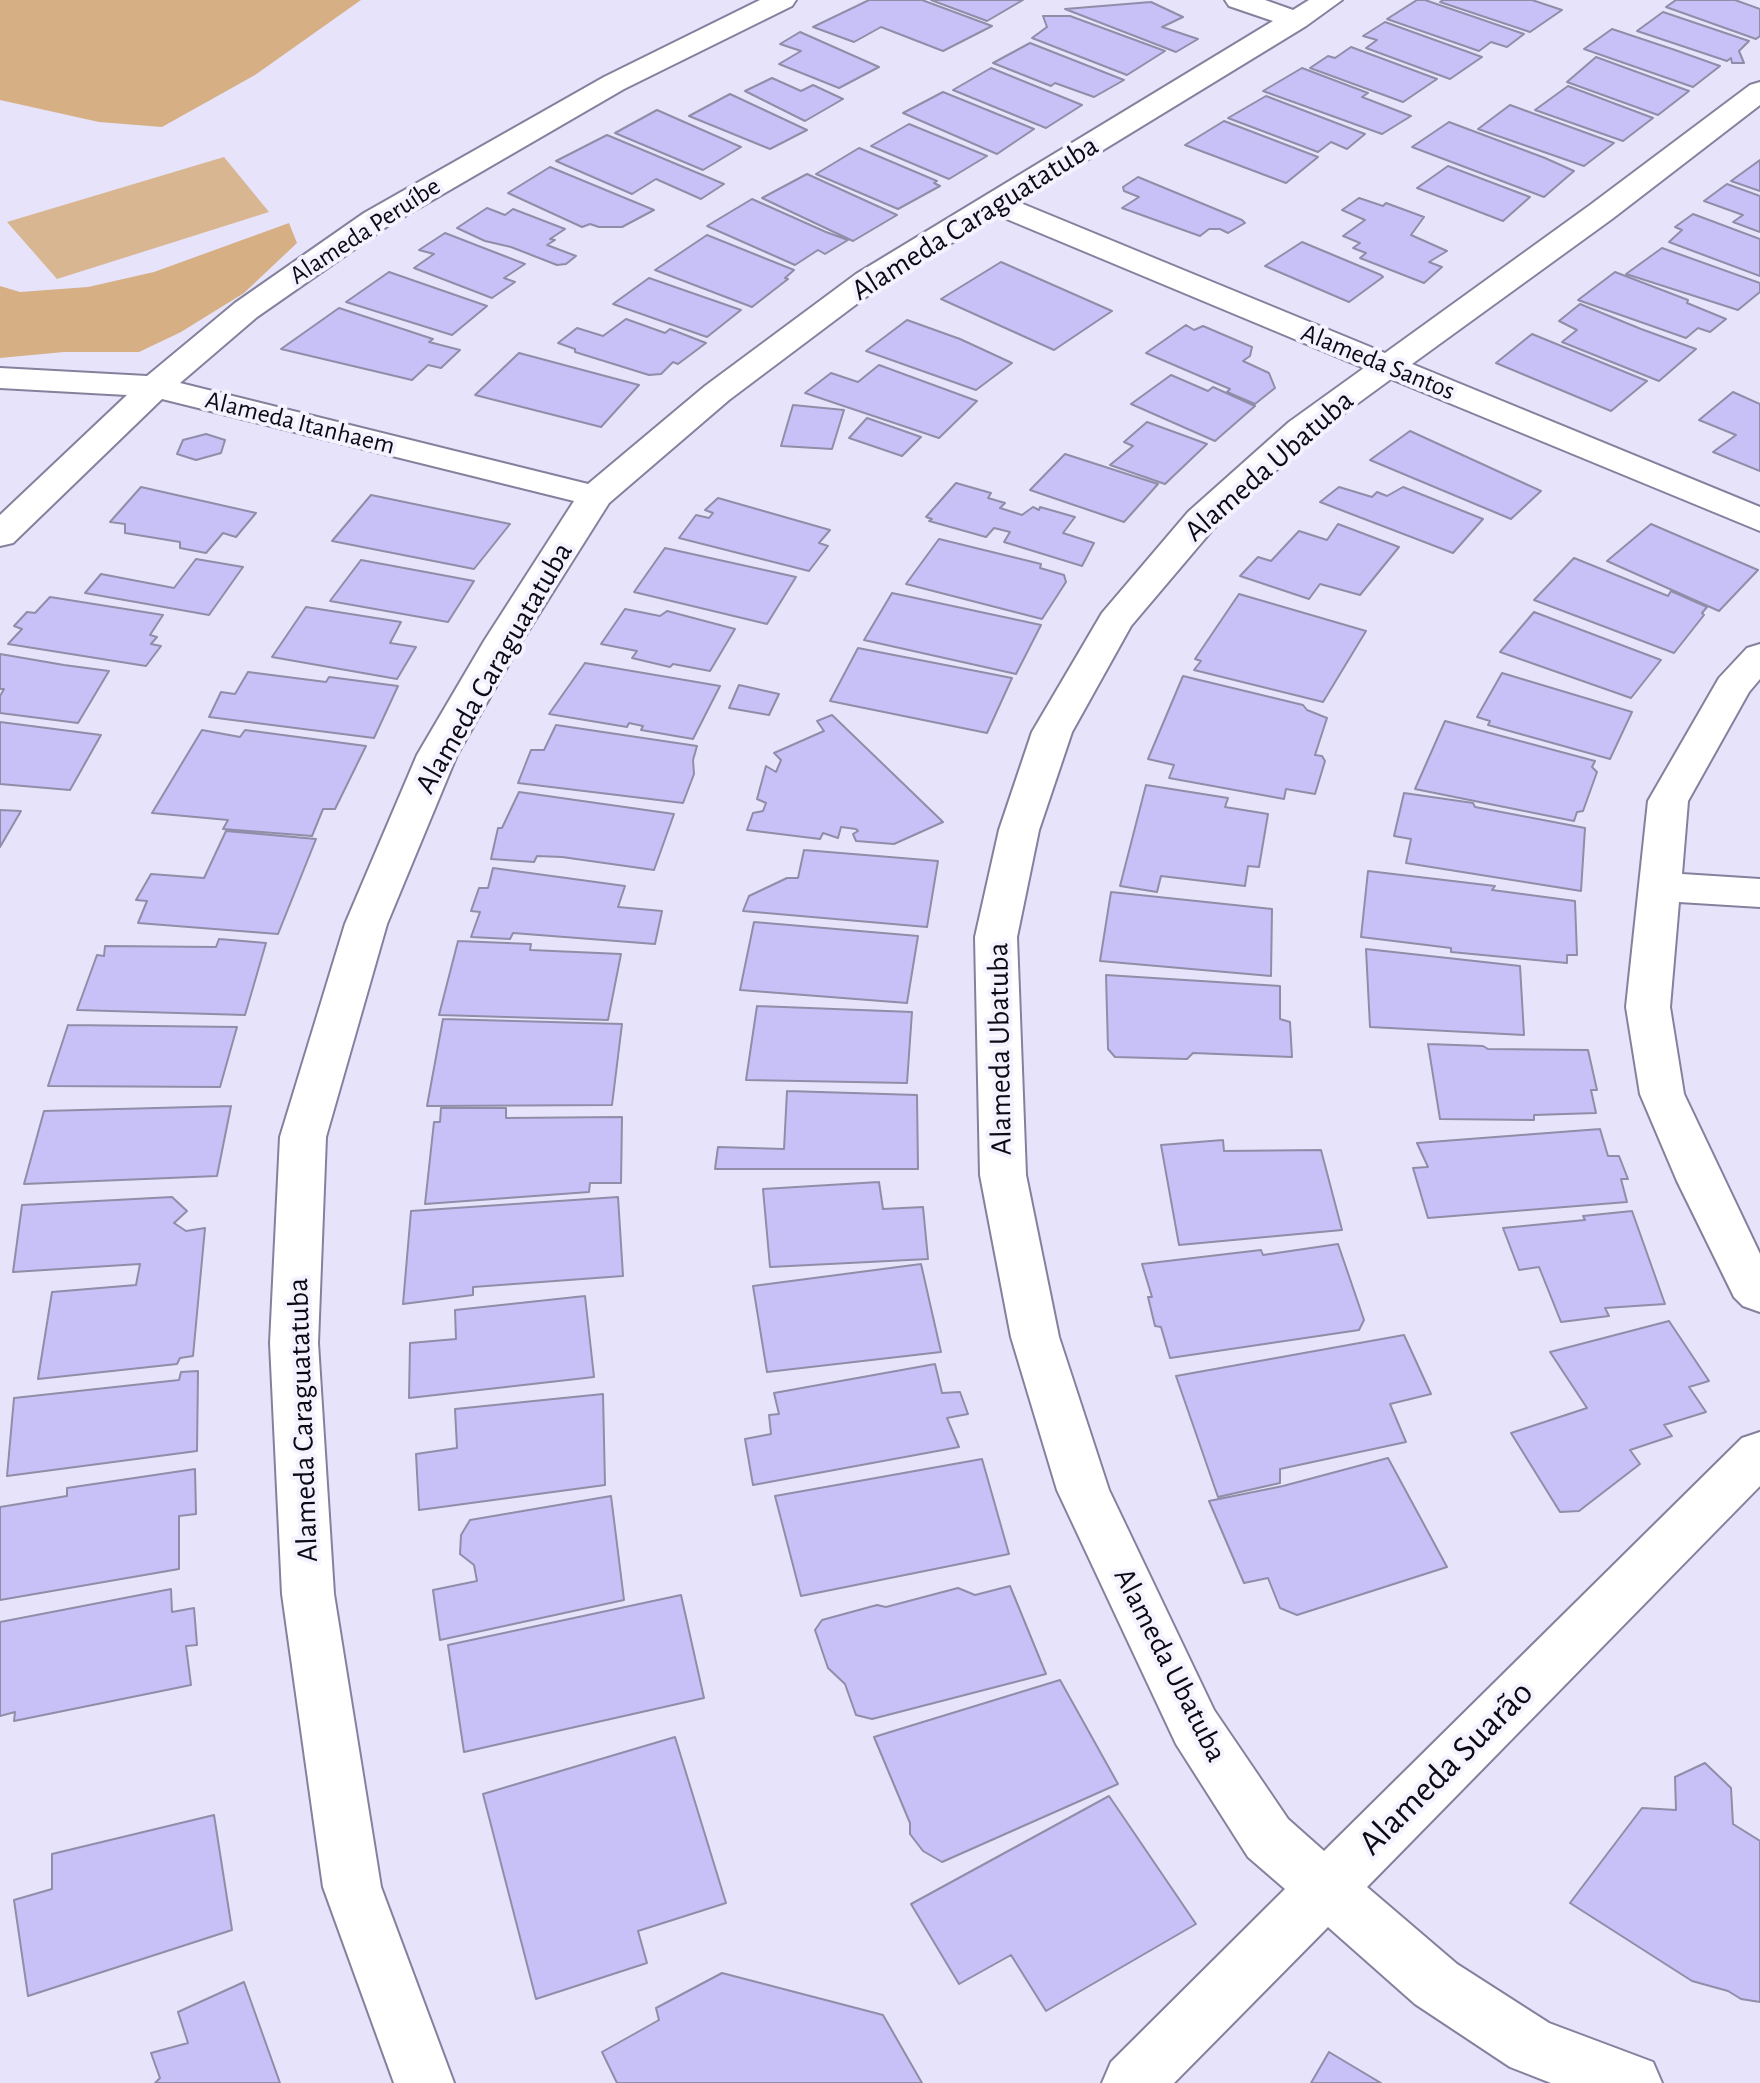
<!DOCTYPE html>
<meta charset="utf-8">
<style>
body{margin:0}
canvas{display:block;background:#e6e3fb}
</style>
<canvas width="1760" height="2083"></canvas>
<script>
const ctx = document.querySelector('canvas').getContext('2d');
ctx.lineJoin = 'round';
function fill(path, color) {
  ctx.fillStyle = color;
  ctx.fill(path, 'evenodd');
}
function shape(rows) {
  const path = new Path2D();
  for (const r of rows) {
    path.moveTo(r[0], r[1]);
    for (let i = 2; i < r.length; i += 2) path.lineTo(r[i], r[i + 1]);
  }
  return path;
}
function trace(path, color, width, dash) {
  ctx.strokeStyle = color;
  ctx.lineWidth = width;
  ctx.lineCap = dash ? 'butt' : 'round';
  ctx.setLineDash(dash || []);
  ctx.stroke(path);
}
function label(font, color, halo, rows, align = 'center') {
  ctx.font = font + ' "Alegreya Sans",sans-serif';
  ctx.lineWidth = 8;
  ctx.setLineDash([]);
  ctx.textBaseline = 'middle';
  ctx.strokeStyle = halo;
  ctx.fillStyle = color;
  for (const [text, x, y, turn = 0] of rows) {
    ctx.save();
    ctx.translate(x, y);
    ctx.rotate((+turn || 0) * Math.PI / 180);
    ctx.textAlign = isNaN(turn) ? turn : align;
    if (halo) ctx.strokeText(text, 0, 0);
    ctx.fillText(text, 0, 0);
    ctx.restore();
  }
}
fill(shape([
 [224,157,269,212,57,279,7,222]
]), '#d9b692');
fill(shape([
 [0,0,361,0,255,75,162,127,99,122,0,100],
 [289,223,297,243,244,293,181,332,139,352,64,352,0,358,0,286,20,292,88,287,154,272]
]), '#d7af84');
const building = shape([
 [869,0,922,0,992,26,943,51,881,27,854,42,813,27,869,0],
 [931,0,1023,0,987,21,931,0],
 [1417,0,1425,0,1524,34,1507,47,1491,42,1479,51,1387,19,1417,0],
 [1443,0,1532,0,1562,10,1530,32,1440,2,1443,0],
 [1676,0,1735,0,1760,9,1760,36,1756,39,1666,7,1676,0],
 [1151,2,1183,17,1162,27,1198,39,1176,52,1065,9,1151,2],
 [1663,12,1749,41,1739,51,1744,63,1732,63,1731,58,1727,61,1637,31,1663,12],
 [1043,16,1070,16,1165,51,1127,75,1032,38,1047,27,1043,16],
 [1385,22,1482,57,1450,79,1366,48,1377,40,1363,36,1385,22],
 [1612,29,1675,50,1720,66,1693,87,1584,49,1612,29],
 [800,32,879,67,839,88,779,64,801,51,780,44,800,32],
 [1030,43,1124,80,1094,97,1055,83,1051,86,993,63,1030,43],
 [1351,47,1437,79,1403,102,1310,68,1328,56,1335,58,1351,47],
 [1596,57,1689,91,1658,115,1567,82,1596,57],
 [991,68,1082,105,1046,128,953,90,991,68],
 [1302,68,1368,93,1362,97,1411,116,1382,134,1263,91,1302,68],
 [772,78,801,91,813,85,843,99,805,121,745,91,772,78],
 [1568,86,1653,118,1623,141,1535,110,1568,86],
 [943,92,1034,129,997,154,903,113,943,92],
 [730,94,807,130,770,149,689,116,730,94],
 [1266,96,1365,134,1347,149,1331,142,1318,152,1228,118,1266,96],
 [1510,105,1614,143,1584,166,1478,129,1510,105],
 [657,110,741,147,703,170,615,133,657,110],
 [1224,121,1318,157,1286,183,1185,145,1224,121],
 [1449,122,1545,158,1574,171,1544,197,1412,147,1449,122],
 [909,124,987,156,949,179,871,146,909,124],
 [607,135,724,184,701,199,656,179,632,194,556,161,607,135],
 [859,148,937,181,934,183,940,186,898,209,816,174,859,148],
 [1760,160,1760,191,1731,181,1760,160],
 [1448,166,1530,197,1503,221,1417,188,1448,166],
 [550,167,654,210,622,227,599,227,590,224,582,227,508,193,550,167],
 [807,174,897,215,853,241,762,198,807,174],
 [1138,177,1242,220,1245,223,1228,233,1220,229,1209,229,1200,236,1122,208,1139,197,1124,191,1123,187,1138,177],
 [1727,184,1760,196,1760,232,1733,222,1743,215,1704,201,1727,184],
 [1359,198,1383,206,1386,203,1424,217,1411,235,1447,251,1429,262,1442,267,1424,283,1360,258,1366,253,1353,248,1360,243,1343,236,1365,220,1342,210,1359,198],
 [752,199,826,232,848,240,825,254,818,250,795,265,707,226,752,199],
 [487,208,505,215,513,209,565,229,550,239,555,240,547,245,576,256,566,264,557,265,511,247,485,241,457,228,487,208],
 [1693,214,1760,239,1760,276,1669,242,1682,230,1675,227,1693,214],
 [445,233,525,264,504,278,515,282,492,298,414,268,434,254,419,250,445,233],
 [707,235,794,270,785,278,788,279,752,307,655,270,707,235],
 [1302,242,1381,275,1383,277,1349,302,1265,266,1302,242],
 [1662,248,1760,283,1760,292,1738,310,1626,274,1662,248],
 [1001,262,1112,311,1054,350,941,299,1001,262],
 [389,272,487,306,452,335,346,302,389,272],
 [1615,272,1688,300,1687,303,1726,319,1710,332,1698,328,1686,338,1578,300,1615,272],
 [649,278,741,310,707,337,613,304,649,278],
 [1580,304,1641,329,1696,349,1659,381,1562,342,1577,330,1559,321,1580,304],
 [339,308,433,339,429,342,460,350,441,368,428,365,412,380,281,349,339,308],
 [626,319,665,333,670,329,706,343,678,364,673,362,661,374,649,375,575,352,575,349,558,343,577,328,603,336,626,319],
 [907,320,960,339,1012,363,976,390,866,351,907,320],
 [1186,325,1194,330,1203,326,1252,347,1250,356,1243,361,1269,373,1275,388,1255,404,1227,392,1230,389,1146,353,1186,325],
 [1532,334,1647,381,1611,411,1496,363,1532,334],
 [519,353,639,385,601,427,475,395,519,353],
 [879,365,977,401,939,438,805,393,831,373,858,382,879,365],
 [1171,375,1208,391,1213,387,1255,406,1215,441,1131,404,1171,375],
 [1733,392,1760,404,1760,471,1713,452,1736,435,1699,420,1733,392],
 [793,405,844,410,832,449,781,446,793,405],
 [867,418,921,437,902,456,849,438,867,418],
 [1147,422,1207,444,1165,484,1110,465,1133,446,1124,442,1147,422],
 [1410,431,1541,491,1511,519,1370,460,1410,431],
 [206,434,225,440,221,453,196,460,177,454,183,440,206,434],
 [1065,454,1158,484,1124,522,1030,490,1065,454],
 [956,483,991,493,988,498,1005,503,1000,508,1022,515,1033,507,1039,510,1040,507,1075,517,1063,533,1094,543,1082,566,1004,542,1010,532,994,528,986,537,929,521,932,519,926,517,956,483],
 [141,487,256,513,236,537,223,533,206,553,180,548,180,542,125,533,125,524,110,522,141,487],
 [1339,487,1372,497,1377,492,1387,496,1403,487,1483,519,1453,553,1320,502,1339,487],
 [371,495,510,524,474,569,332,541,371,495],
 [718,498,830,530,819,543,828,546,809,571,679,538,696,515,709,518,713,513,705,510,718,498],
 [1338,524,1399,547,1360,595,1320,584,1309,599,1240,576,1258,557,1271,561,1299,531,1327,540,1338,524],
 [1651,524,1758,570,1719,611,1607,561,1651,524],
 [939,539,1041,564,1040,568,1064,575,1066,582,1042,619,906,584,939,539],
 [665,548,796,577,767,624,634,592,665,548],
 [1574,558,1668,596,1671,591,1707,607,1702,613,1704,615,1674,653,1534,600,1574,558],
 [196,559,243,567,209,615,85,593,101,574,174,588,196,559],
 [361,560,474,581,448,622,330,601,361,560],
 [892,593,1041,625,1016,674,864,640,892,593],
 [1239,594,1366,631,1323,702,1194,670,1201,661,1195,659,1239,594],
 [50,597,163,615,150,635,157,637,151,644,161,646,146,666,8,644,22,629,14,626,27,612,35,613,50,597],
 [306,607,401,622,390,643,416,647,397,679,272,657,306,607],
 [625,609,660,616,667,611,735,629,710,671,673,664,670,667,632,658,637,651,601,644,625,609],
 [1534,612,1661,660,1631,698,1500,652,1534,612],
 [858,648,1012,678,987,733,830,701,858,648],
 [0,654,64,665,109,671,78,723,0,713,0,696,4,689,0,689,0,654],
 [585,663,720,686,693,739,641,730,643,726,629,723,627,727,549,714,585,663],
 [248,672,326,682,329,677,398,686,374,738,209,717,221,692,235,694,248,672],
 [1502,673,1632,712,1610,759,1488,725,1490,721,1477,717,1502,673],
 [1183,676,1303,705,1307,710,1327,718,1315,755,1322,756,1325,761,1315,794,1286,789,1284,799,1169,778,1174,765,1148,759,1183,676],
 [739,685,779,694,769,715,729,708,739,685],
 [832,715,943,822,894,844,856,841,853,834,858,831,856,829,841,827,838,838,823,833,820,839,747,830,753,813,763,811,766,803,757,799,766,766,776,772,781,760,774,753,824,731,817,721,832,715],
 [1445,721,1595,761,1592,767,1597,772,1583,811,1577,812,1574,821,1415,789,1445,721],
 [0,722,101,735,70,790,0,784,0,722],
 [556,725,697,746,693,760,694,774,683,803,518,783,531,750,544,750,556,725],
 [202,730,240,737,245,730,366,746,335,809,323,809,312,836,223,829,228,820,152,813,202,730],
 [1146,785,1228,798,1225,807,1268,814,1259,867,1248,866,1245,886,1161,876,1157,892,1120,886,1146,785],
 [519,792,674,814,654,870,562,857,537,856,534,862,491,859,498,828,502,828,519,792],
 [1404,793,1473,803,1475,807,1585,828,1581,891,1406,863,1411,839,1394,836,1404,793],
 [0,810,21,811,0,847,0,810],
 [226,831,316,839,278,934,138,923,147,901,136,900,151,874,204,878,226,831],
 [804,850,938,861,927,927,743,911,749,896,787,878,798,878,804,850],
 [493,868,625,886,618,907,662,911,655,944,513,933,510,939,471,937,480,912,471,911,479,888,488,888,493,868],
 [1368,871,1495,886,1492,890,1575,901,1577,955,1567,955,1567,963,1451,952,1451,948,1361,937,1368,871],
 [1111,892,1272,909,1271,976,1100,961,1111,892],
 [754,922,918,936,907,1003,740,990,754,922],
 [219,939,266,943,245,1015,77,1010,97,955,104,956,105,946,216,947,219,939],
 [458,941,531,944,530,950,621,954,608,1020,439,1015,458,941],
 [1366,949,1520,966,1524,1035,1370,1027,1366,949],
 [1106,975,1280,986,1280,1019,1290,1022,1292,1057,1193,1053,1187,1059,1115,1057,1108,1049,1106,975],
 [757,1006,912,1012,907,1083,746,1080,757,1006],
 [443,1019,622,1024,612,1105,427,1106,443,1019],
 [68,1025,237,1027,220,1087,48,1086,68,1025],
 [1428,1044,1483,1046,1488,1049,1588,1050,1597,1090,1591,1090,1596,1113,1534,1115,1534,1120,1440,1119,1428,1044],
 [787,1091,917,1095,918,1169,715,1169,718,1147,784,1149,787,1091],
 [231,1106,217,1176,24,1184,44,1111,231,1106],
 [441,1108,506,1108,506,1118,622,1117,621,1183,590,1183,589,1192,425,1204,434,1122,440,1122,441,1108],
 [1600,1129,1608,1156,1619,1156,1628,1179,1621,1179,1627,1202,1428,1218,1413,1168,1428,1167,1417,1143,1600,1129],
 [1223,1140,1224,1151,1321,1150,1342,1230,1179,1245,1161,1145,1223,1140],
 [879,1182,883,1209,923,1207,928,1259,770,1267,763,1189,879,1182],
 [172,1197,187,1211,174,1223,186,1231,205,1228,193,1356,180,1358,177,1364,38,1379,52,1292,136,1285,140,1264,13,1272,22,1205,172,1197],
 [618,1197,623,1276,473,1287,473,1295,403,1304,411,1211,618,1197],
 [1632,1211,1665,1304,1605,1308,1609,1316,1561,1322,1539,1267,1519,1270,1503,1228,1585,1220,1583,1216,1632,1211],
 [1338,1244,1364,1320,1359,1330,1170,1358,1161,1327,1155,1326,1148,1297,1152,1297,1142,1264,1261,1250,1263,1255,1338,1244],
 [921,1264,941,1352,767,1372,753,1286,921,1264],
 [585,1296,594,1377,409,1398,410,1343,456,1339,455,1310,585,1296],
 [1669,1321,1709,1381,1689,1387,1706,1412,1664,1425,1672,1436,1630,1450,1640,1464,1579,1511,1560,1512,1511,1433,1587,1408,1550,1352,1669,1321],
 [1404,1335,1431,1394,1390,1404,1406,1442,1280,1469,1280,1483,1218,1497,1176,1376,1404,1335],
 [935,1364,942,1393,960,1392,968,1414,947,1418,959,1447,753,1485,745,1439,771,1434,769,1415,779,1414,774,1393,935,1364],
 [198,1371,197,1451,7,1476,14,1398,179,1380,181,1372,198,1371],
 [603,1394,605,1485,419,1510,416,1454,457,1448,455,1409,603,1394],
 [1388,1458,1447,1567,1297,1615,1280,1608,1268,1578,1244,1583,1209,1501,1283,1486,1388,1458],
 [982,1459,1009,1554,801,1596,775,1496,982,1459],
 [195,1469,196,1514,179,1516,179,1569,0,1600,0,1507,67,1496,67,1488,195,1469],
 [611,1496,624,1600,440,1640,433,1590,477,1581,474,1565,460,1554,461,1535,470,1520,611,1496],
 [1010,1586,1046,1674,872,1719,856,1715,845,1684,828,1668,815,1630,822,1620,877,1605,886,1607,958,1588,975,1595,1010,1586],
 [171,1589,172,1612,194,1608,197,1645,186,1646,191,1685,14,1721,15,1712,0,1716,0,1622,171,1589],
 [681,1595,704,1698,464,1752,448,1645,681,1595],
 [1060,1680,1118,1784,942,1862,923,1851,910,1834,910,1823,874,1737,1060,1680],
 [675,1737,726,1903,638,1931,647,1963,536,1999,483,1794,675,1737],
 [1705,1763,1731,1788,1733,1824,1760,1841,1760,2002,1741,1999,1728,1991,1692,1981,1570,1903,1642,1808,1676,1810,1675,1777,1705,1763],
 [1109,1796,1196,1924,1046,2011,1011,1955,959,1984,911,1904,1109,1796],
 [214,1815,232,1930,28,1996,14,1900,52,1889,52,1854,214,1815],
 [722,1973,883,2015,922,2083,617,2083,602,2052,659,2020,656,2008,722,1973],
 [244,1982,280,2083,155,2083,160,2078,151,2053,188,2043,178,2012,244,1982],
 [1329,2052,1381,2083,1311,2083,1329,2052]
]);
fill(building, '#c8c1f7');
trace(building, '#908da8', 2);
const minor = shape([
 [760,0,796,0,792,6,624,89,386,227,257,317,180,383,588,484,705,386,856,274,1273,21,1229,6,1225,0,1265,0,1293,10,1309,0,1342,0,1306,26,1018,202,1385,353,1590,205,1750,85,1760,82,1760,105,1612,219,1412,364,1760,507,1760,531,1391,379,1313,436,1214,528,1131,626,1072,732,1039,830,1017,937,1026,1175,1059,1337,1109,1490,1214,1710,1288,1819,1324,1851,1742,1438,1760,1432,1760,1486,1367,1887,1457,1964,1549,2023,1653,2062,1662,2083,1551,2083,1510,2067,1415,2004,1328,1927,1174,2083,1102,2083,1111,2062,1285,1889,1248,1857,1176,1744,1057,1490,1011,1337,980,1175,975,937,999,830,1032,732,1102,613,1188,512,1289,422,1364,368,997,215,878,288,729,400,609,503,522,641,457,755,387,924,326,1137,318,1343,334,1594,381,1887,454,2083,394,2083,323,1887,282,1594,270,1343,280,1137,345,924,417,755,484,641,574,501,162,399,13,543,0,546,0,515,127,395,0,388,0,368,147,376,235,303,364,213,604,77,760,0],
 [1760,644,1760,679,1749,692,1688,801,1682,874,1760,879,1760,907,1679,902,1670,1007,1684,1094,1760,1254,1760,1312,1743,1306,1734,1297,1677,1181,1640,1094,1626,1007,1648,801,1719,678,1747,648,1760,644]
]);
trace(minor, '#84819d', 4);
fill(minor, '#fff');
label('26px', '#0c0a14', '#f3f2fe', [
 ["Alameda Peruíbe",365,231,-33],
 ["Alameda Santos",1378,362,22],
 ["Alameda Itanhaem",300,423,14]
]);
label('30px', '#0c0a14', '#f3f2fe', [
 ["Alameda Caraguatatuba",975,218,-32],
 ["Alameda Ubatuba",1269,466,-41],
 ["Alameda Caraguatatuba",494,668,-60],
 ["Alameda Ubatuba",1000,1049,-91],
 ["Alameda Caraguatatuba",303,1420,-92],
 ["Alameda Ubatuba",1170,1665,63]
]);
label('36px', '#0c0a14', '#f3f2fe', [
 ["Alameda Suarão",1446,1768,-45]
]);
</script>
